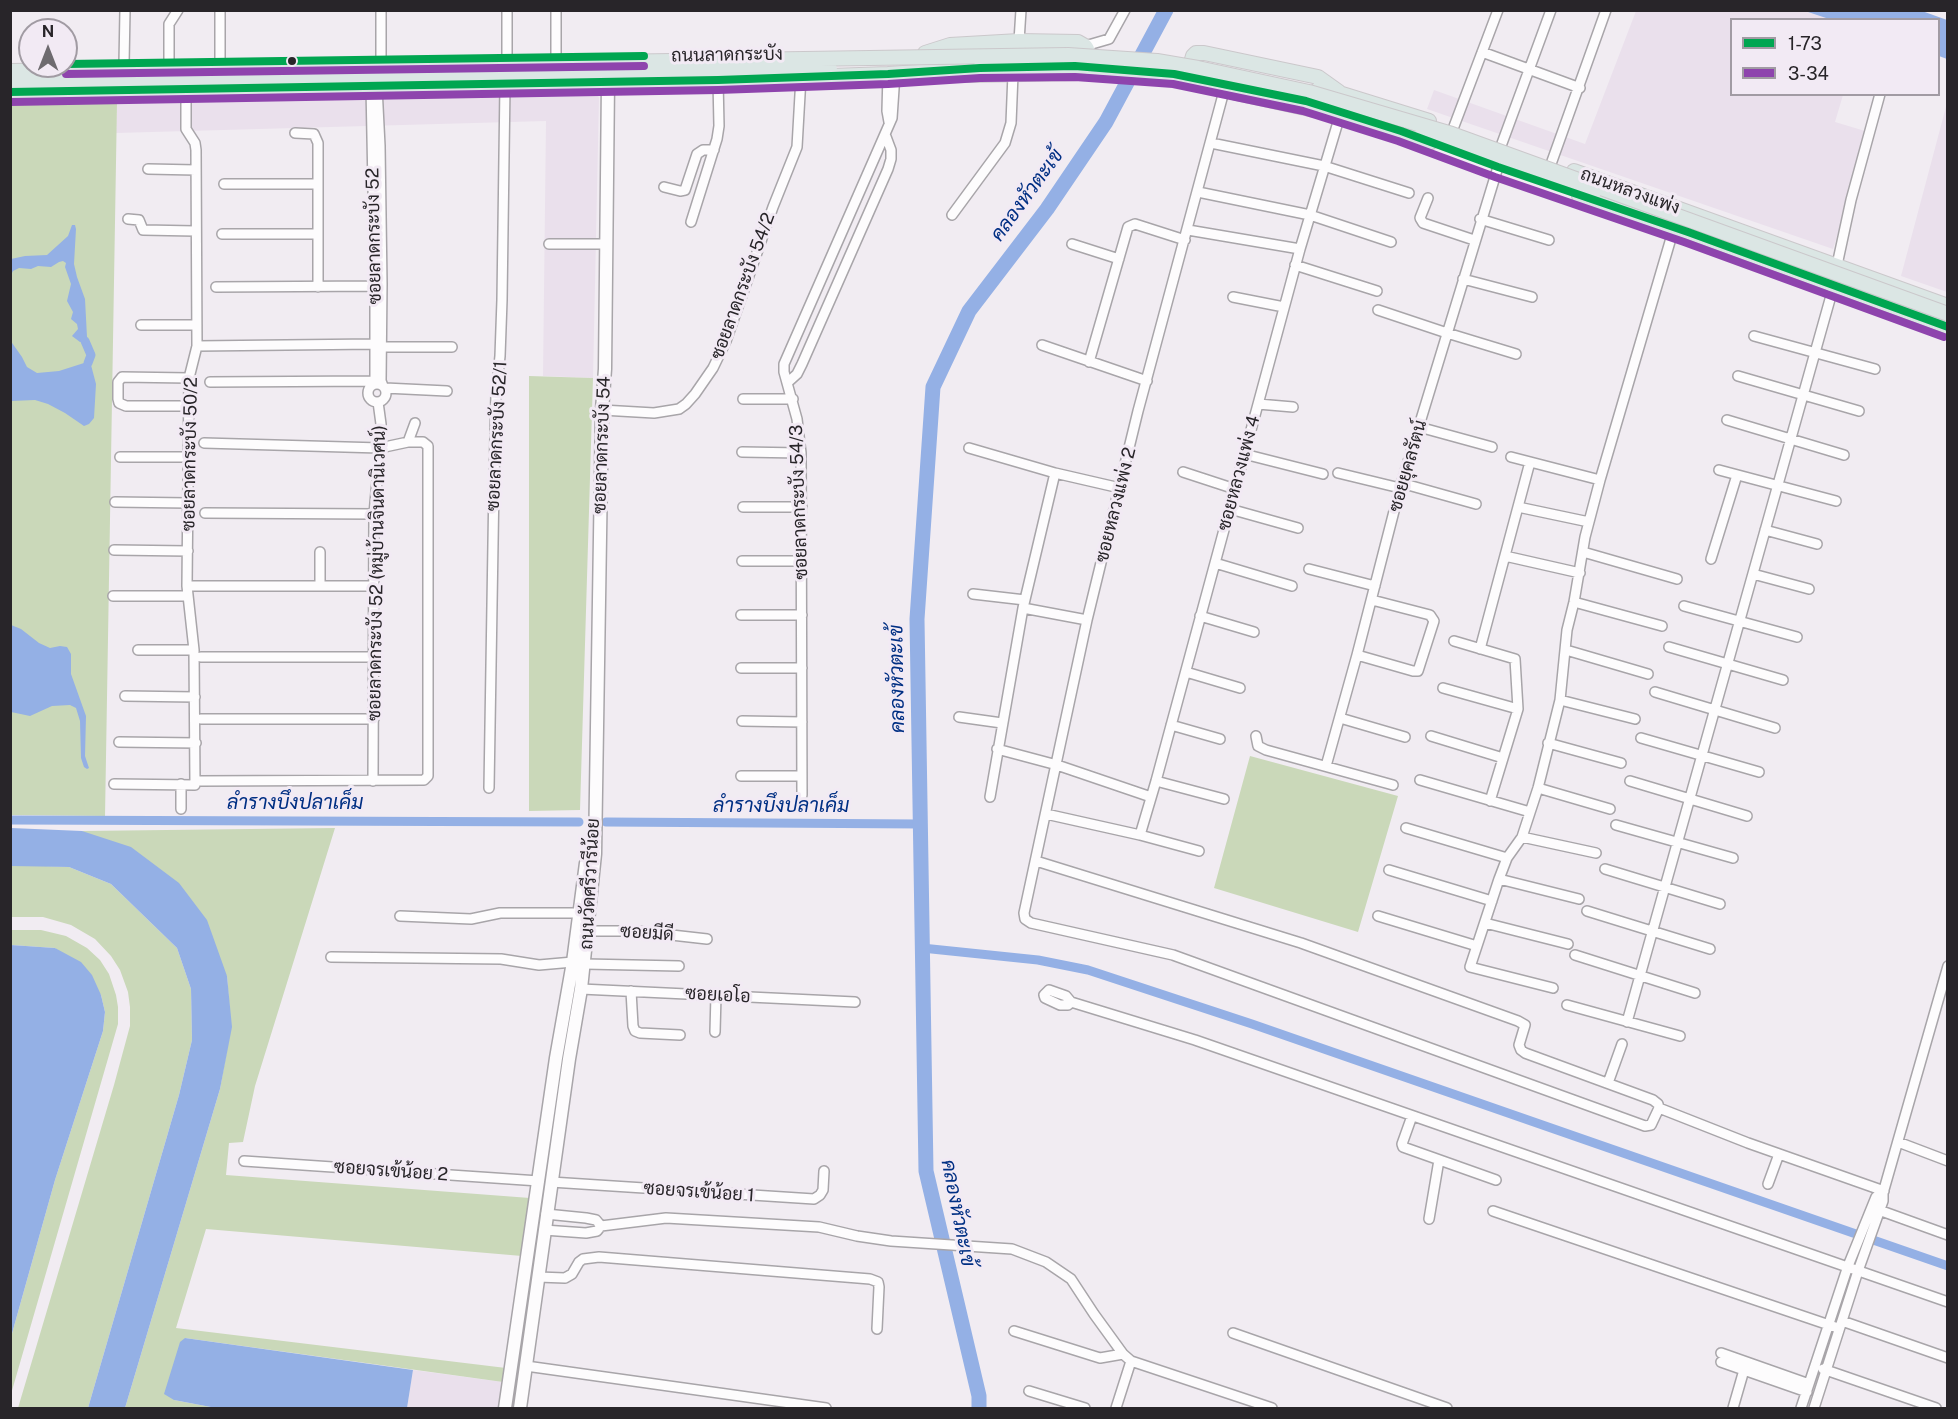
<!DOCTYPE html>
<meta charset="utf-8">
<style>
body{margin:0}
#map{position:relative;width:1958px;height:1419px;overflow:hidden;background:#f1ecf2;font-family:"Public Sans",sans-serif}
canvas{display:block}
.frame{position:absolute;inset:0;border:12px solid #282529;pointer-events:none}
.legend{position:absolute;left:1730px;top:18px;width:210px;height:78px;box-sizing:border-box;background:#f2eaf4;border:2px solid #a19ba3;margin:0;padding:8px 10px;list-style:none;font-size:18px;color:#282529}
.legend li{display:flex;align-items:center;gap:12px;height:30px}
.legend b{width:30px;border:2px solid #a19ba3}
.north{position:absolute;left:18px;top:18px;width:60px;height:60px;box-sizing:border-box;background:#f2eaf4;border:2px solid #a19ba3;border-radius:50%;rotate:0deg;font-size:16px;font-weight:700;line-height:24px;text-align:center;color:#282529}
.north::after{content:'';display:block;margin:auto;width:21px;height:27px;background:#6e6b6f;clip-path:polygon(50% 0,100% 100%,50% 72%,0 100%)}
</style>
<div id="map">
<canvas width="1958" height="1419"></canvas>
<div class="frame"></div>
<ul class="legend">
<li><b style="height:8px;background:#00a651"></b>1-73</li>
<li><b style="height:8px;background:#8e44ad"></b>3-34</li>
</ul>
<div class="north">N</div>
</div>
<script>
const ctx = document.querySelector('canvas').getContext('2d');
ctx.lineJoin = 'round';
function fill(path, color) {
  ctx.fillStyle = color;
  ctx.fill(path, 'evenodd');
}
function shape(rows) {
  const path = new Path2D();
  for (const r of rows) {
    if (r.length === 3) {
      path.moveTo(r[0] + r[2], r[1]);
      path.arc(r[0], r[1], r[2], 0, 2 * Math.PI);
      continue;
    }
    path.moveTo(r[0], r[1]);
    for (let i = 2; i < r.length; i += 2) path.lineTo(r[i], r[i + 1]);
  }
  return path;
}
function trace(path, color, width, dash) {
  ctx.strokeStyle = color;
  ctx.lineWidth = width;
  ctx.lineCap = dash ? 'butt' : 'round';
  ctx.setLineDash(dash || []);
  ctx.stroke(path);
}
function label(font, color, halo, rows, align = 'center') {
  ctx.font = font + ' "Public Sans",Sarabun,sans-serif';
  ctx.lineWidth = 6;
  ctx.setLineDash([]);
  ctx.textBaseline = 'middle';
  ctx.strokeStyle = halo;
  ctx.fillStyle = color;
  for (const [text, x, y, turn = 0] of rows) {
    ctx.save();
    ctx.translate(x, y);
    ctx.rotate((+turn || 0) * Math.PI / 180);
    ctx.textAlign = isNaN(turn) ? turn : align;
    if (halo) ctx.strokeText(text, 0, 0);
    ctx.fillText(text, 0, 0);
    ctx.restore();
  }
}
fill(shape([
 [1636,11,1805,11,1829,19,1732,20,1732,94,1843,95,1835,122,1865,131,1847,204,1833,249,1427,109,1434,90,1585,144],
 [595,89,599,98,593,378,543,376,546,121,116,133,117,94],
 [1947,103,1948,292,1947,292,1901,276],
 [413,1370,503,1382,499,1408,407,1408]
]), '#eae0ec');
fill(shape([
 [117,103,105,816,11,815,10,104],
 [529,376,593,378,580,810,529,811],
 [1250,756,1398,796,1358,932,1214,888],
 [335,828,255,1086,243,1142,229,1143,226,1175,530,1198,522,1256,206,1229,176,1328,506,1368,503,1382,185,1338,174,1400,216,1408,125,1408,220,1089,231,1027,227,976,82,831],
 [22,865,69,867,111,884,177,948,191,989,192,1040,179,1095,88,1408,18,1408,114,1085,130,1026,130,1007,128,992,120,970,111,956,95,939,71,925,43,917,11,917,11,866],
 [11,930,41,930,66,936,87,948,100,960,109,974,116,995,118,1007,118,1024,11,1394,11,1337,55,1180,103,1031,105,1012,101,995,55,948,11,945]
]), '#cad8b9');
fill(shape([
 [1805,11,1922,11,1947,20,1947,59,1939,56,1938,20,1829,19],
 [72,225,75,225,76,229,74,264,77,277,85,299,87,337,85,341,80,342,72,336,78,329,77,324,71,319,73,312,67,301,71,284,65,267,66,263,63,261,59,262,51,267,38,266,31,269,19,268,13,271,11,275,11,259,25,256,47,255,68,236],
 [10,340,22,357,27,367,37,373,59,371,84,363,91,365,96,384,94,418,89,424,84,426,65,413,48,404,35,400,11,401],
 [11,625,21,629,39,643,50,648,60,646,67,647,71,654,71,674,86,716,85,756,89,768,87,769,84,767,81,758,80,721,76,708,70,705,52,706,30,716,11,712],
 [11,828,82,831,131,847,179,883,207,920,227,976,232,1027,220,1089,125,1408,88,1408,179,1095,192,1040,191,989,177,948,111,884,69,867,11,866],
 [11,945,55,948,81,962,92,975,101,995,105,1012,103,1031,55,1180,11,1337],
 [185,1338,413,1370,407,1408,216,1408,174,1400,164,1394,180,1342]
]), '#94b0e5');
trace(shape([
 [85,341,91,355,88,363],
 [10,820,579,822],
 [606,822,920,824],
 [922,948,1038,960,1088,970,1252,1024,1948,1266]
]), '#94b0e5', 9);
trace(shape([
 [979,1408,979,1396,926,1171,917,619,933,387,969,311,1047,209,1106,122,1166,10]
]), '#94b0e5', 15);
const minor = shape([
 [556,10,556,57],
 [1019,41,1021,10],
 [1085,46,1109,39,1125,10],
 [1482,52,1580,88],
 [507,58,507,10],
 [381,59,381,10],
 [220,61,220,10],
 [169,63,169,24,178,10],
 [124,64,125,10],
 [888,74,887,111,889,122],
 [371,87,375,286,375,381,372,385],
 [377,87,380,146,382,284,381,381,383,386],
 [1224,91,1138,411,1087,620,1024,913,1025,919,1031,923,1173,955,1645,1126,1651,1125,1659,1108],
 [1453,129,1498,10],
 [295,133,314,134,318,143,318,287],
 [1211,143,1324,166,1409,193],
 [1501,146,1551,10],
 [1551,164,1606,10],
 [148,169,196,170],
 [224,184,318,184],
 [664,187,680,191,685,190,697,154,703,150,714,150],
 [1198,192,1310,215,1391,242],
 [1428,198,1420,218,1423,223,1474,240],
 [952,215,1005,143,1011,123,1013,74],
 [128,219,139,220,143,230,195,231],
 [1480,219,1549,240],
 [691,222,717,139,719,126,718,80],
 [1188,230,1300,249],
 [222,234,317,234],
 [549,244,606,244],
 [1072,244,1119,259],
 [1295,265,1377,291],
 [1837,265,1851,200,1880,94],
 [1463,279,1532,297],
 [216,287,379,286],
 [1233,297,1284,307],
 [1378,310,1447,333,1516,354],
 [141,325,197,325],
 [1754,336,1875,369],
 [1042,345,1147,381],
 [197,346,375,344,385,347,452,347],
 [1089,362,1128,227,1135,224,1185,240],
 [1738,376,1859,411],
 [189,378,122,377,118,382,118,399,119,403,126,406,190,406],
 [210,382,375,381],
 [787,383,797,374,802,364,888,169,891,159,891,150,885,134],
 [377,393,9],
 [385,388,447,391],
 [743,399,793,399],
 [1258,404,1293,407],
 [602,410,654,413,679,409,686,404,695,394,713,368,726,341,773,207,797,147,801,77],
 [1727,420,1844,455],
 [1419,427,1492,447],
 [408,442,415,423],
 [969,448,1055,473,1120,488],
 [742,452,801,453],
 [1244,454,1323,474],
 [120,457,189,457],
 [1511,457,1600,480],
 [1719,470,1836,501],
 [1183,472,1235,489],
 [1338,473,1400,488],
 [1401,483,1476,504],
 [115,502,188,503],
 [743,507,802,507],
 [1518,507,1589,522],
 [1230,509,1298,528],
 [205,513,374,514],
 [1765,530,1817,544],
 [114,550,188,551],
 [320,552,320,586],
 [1583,552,1677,579],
 [1505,556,1580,573],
 [1711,559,1737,475],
 [742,561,802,561],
 [1215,563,1292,586],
 [1309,569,1375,586],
 [1753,574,1809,589],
 [187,586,374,586],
 [973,594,1025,600],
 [113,596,188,596],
 [1574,602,1662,626],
 [1684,606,1797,637],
 [1023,608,1087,620],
 [741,615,802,615],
 [1200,616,1254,632],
 [1454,641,1515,659,1518,709,1490,801],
 [1669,647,1783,680],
 [1480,649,1530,462],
 [138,650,194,650],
 [1566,650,1648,674],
 [1357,655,1413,671,1418,671,1434,621,1430,615,1372,600],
 [201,657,374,657],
 [741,668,802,668],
 [1186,672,1240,688],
 [1443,688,1518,709],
 [1655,692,1775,728],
 [125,696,195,697],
 [1560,700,1635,719],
 [959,717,1002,723],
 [1340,718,1405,737],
 [201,719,374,719],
 [742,721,802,722],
 [1171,725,1220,739],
 [1256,736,1258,746,1266,750,1393,785],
 [1431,736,1503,758],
 [1641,738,1759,772],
 [119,742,196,743],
 [1548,743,1621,763],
 [997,749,1057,765,1151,797],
 [1326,766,1357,655,1400,488,1498,167],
 [741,776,802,776],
 [1420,780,1530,812],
 [200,781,424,780,428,776,428,446,423,442,408,442,380,448,204,443],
 [373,781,374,514,380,448,381,424,378,402],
 [1156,781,1224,799],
 [1630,781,1747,816],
 [114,784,195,785,194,650,187,586,189,378,197,346,196,150,195,143,186,129,186,90],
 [489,788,494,482,496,394,500,356,502,300,505,85],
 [1538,788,1610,809],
 [802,795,801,453,797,419,784,372,784,364,892,118,895,74],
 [990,797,1023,608,1055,473],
 [181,809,181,784],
 [1046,814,1140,835,1199,851],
 [1616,825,1733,858],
 [1406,828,1507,858],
 [1140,835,1156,781,1300,249,1341,112],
 [1522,837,1596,853],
 [1036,861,1301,943,1518,1021,1525,1025,1519,1045,1521,1050,1525,1053,1653,1100,1658,1104,1659,1108,1748,1143,1884,1191],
 [1605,869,1720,904],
 [1389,870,1492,901],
 [1499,879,1579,899],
 [1587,911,1710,949],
 [400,916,471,919,500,913,579,913],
 [1378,916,1477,946],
 [1485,923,1568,944],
 [588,931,636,931,707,939],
 [1575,955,1695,993],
 [331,957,501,959,539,965,573,962],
 [585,964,679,966],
 [1553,988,1470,967,1499,879,1507,858,1522,837,1538,788,1560,700,1567,630,1574,602,1585,537,1600,480,1674,228],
 [581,989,855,1002],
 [631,991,633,1026,635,1031,640,1033,680,1035],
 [1071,1002,1068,1005,1060,1005,1045,998,1044,995,1049,990,1066,996,1071,1002,1195,1040,1948,1302],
 [1567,1005,1680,1036],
 [1627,1022,1834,285],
 [715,1032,716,995],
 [1608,1083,1622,1044],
 [1412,1116,1402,1144,1403,1147,1496,1180],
 [1898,1142,1948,1161],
 [244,1161,539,1181],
 [551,1182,814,1199,820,1195,823,1190,824,1171],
 [1768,1184,1779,1154],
 [1883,1193,1948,966],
 [1876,1209,1948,1235],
 [1493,1211,1835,1327],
 [546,1214,586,1218,596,1220,601,1226],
 [1429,1219,1439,1160],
 [544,1230,586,1233,597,1231,601,1226,666,1218,819,1227,857,1236,891,1241,1012,1249,1046,1262,1071,1279,1094,1314,1123,1354,1131,1361,1272,1408],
 [538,1277,565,1278,572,1274,579,1262,583,1259,599,1257,870,1279,878,1282,879,1287,877,1329],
 [1842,1321,1948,1358],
 [1014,1331,1100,1358,1123,1354],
 [1233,1333,1447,1408],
 [1721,1353,1809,1384],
 [1721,1362,1807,1392],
 [526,1366,826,1408],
 [1823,1369,1936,1408],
 [1029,1391,1085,1408],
 [1116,1408,1131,1361],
 [1733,1408,1744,1370],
 [1801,1408,1848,1266,1876,1197,1883,1193,1883,1201,1858,1271,1814,1408]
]);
const secondary = shape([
 [505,1408,556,1058,573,962,586,863],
 [520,1408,569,1059,581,989,595,854,602,410,605,369,608,82]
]);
const primary = shape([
 [925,53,950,45,1019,41,1078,42,1085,46,1087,49,1086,68,1080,73,968,75],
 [1187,76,1193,56,1196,53,1204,53,1318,77,1339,92],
 [1318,89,1342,94,1429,121],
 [10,92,718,80,888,74,980,68],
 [1236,93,1314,110],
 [1306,101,1431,142],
 [1574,171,1948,306],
 [1579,196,1688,232,1948,327]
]);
trace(minor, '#a8a5a9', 12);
trace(secondary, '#a8a5a9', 15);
trace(primary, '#cbc8cb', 16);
trace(minor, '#fdfcfd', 9);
trace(secondary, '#fdfcfd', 12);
trace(primary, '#dbe6e4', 14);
const primaryBridge = shape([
 [980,68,1075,66,1174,74,1306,101],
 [10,71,1068,55,1157,61,1198,68,1309,92,1452,134,1948,314],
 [10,82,830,69],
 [1422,134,1593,195]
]);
trace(primaryBridge, '#cbc8cb', 16, []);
trace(primaryBridge, '#dbe6e4', 14);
trace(shape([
 [66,64,644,56],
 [10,92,718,80,888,74,980,68,1075,66,1174,74,1306,101,1401,131,1498,167,1688,232,1948,327]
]), '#00a651', 8);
trace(shape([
 [66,74,644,66],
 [10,102,718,90,888,84,980,78,1075,77,1173,84,1303,111,1398,141,1495,177,1684,242,1944,337]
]), '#8e44ad', 8);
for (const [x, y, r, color] of [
 [292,61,5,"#282529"]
]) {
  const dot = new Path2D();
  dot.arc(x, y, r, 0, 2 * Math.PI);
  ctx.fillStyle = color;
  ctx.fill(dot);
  trace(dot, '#f2eaf4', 2);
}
label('18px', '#282529', '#f2eaf4', [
 ["ถนนลาดกระบัง",727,55,-1],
 ["ถนนหลวงแพ่ง",1630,191,20],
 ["ซอยลาดกระบัง 52",374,236,-91],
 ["ซอยลาดกระบัง 54/2",743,286,-70],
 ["ซอยลาดกระบัง 52/1",497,436,-87],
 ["ซอยลาดกระบัง 54",602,445,-88],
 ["ซอยลาดกระบัง 50/2",190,454,-89],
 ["ซอยยุคลรัตน์",1408,466,-74],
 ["ซอยหลวงแพ่ง 4",1239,473,-75],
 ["ซอยลาดกระบัง 54/3",799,502,-92],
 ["ซอยหลวงแพ่ง 2",1116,505,-76],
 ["ซอยลาดกระบัง 52 (หมู่บ้านจินดานิเวศน์)",377,573,-89],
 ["ถนนวัดศรีวารีน้อย",590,884,-87],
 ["ซอยมีดี",647,933,4],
 ["ซอยเอโอ",718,995,3],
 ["ซอยจรเข้น้อย 2",391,1171,4],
 ["ซอยจรเข้น้อย 1",699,1192,4]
]);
label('italic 20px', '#002f83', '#f2eaf4', [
 ["คลองหัวตะเข้",1027,195,-54],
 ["คลองหัวตะเข้",897,679,-91],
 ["ลำรางบึงปลาเค็ม",295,803],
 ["ลำรางบึงปลาเค็ม",781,806],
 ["คลองหัวตะเข้",958,1213,79]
]);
</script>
